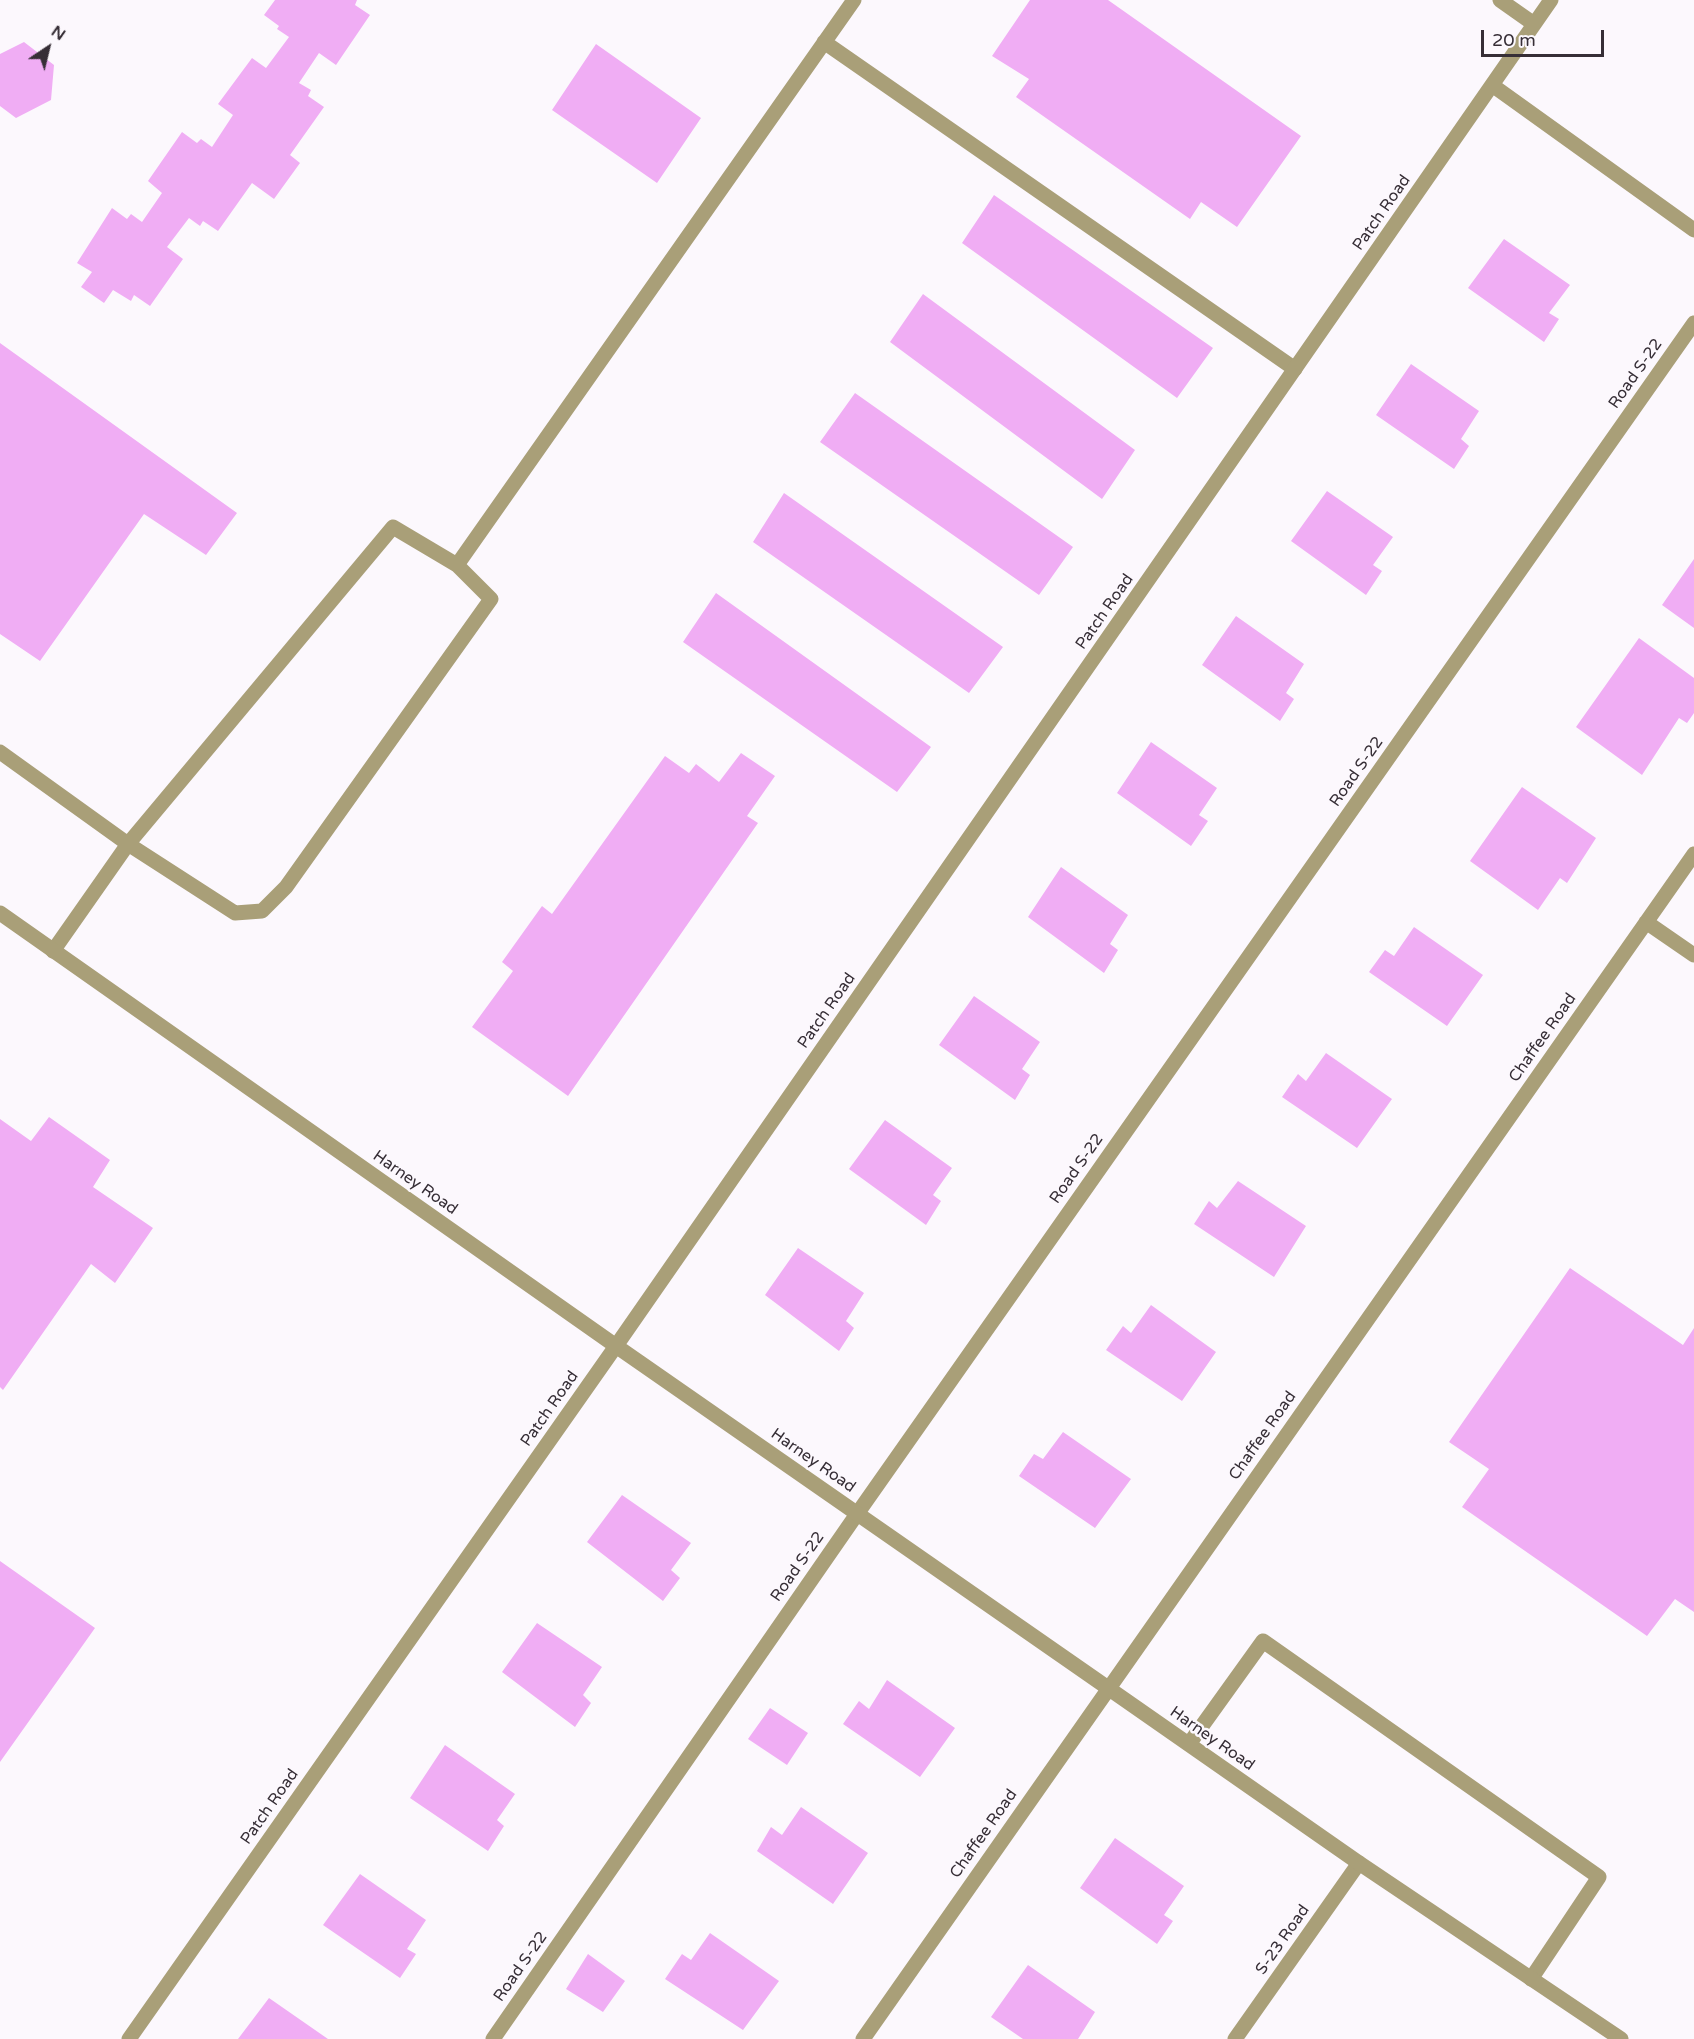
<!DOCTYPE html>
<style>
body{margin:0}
#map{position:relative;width:1694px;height:2039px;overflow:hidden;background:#fcf8fd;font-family:"Varela Round",sans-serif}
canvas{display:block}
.north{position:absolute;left:18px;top:18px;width:60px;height:60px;-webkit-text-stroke:4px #fcf8fd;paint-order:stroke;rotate:35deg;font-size:16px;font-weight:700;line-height:24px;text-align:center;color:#362e36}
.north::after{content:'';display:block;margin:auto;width:21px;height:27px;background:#362e36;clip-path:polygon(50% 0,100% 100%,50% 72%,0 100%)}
.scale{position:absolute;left:1481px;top:30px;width:123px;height:27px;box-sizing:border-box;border:3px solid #362e36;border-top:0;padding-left:8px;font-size:18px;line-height:21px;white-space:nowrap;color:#362e36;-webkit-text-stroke:4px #fcf8fd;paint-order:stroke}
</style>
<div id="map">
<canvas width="1694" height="2039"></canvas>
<div class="north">N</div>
<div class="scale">20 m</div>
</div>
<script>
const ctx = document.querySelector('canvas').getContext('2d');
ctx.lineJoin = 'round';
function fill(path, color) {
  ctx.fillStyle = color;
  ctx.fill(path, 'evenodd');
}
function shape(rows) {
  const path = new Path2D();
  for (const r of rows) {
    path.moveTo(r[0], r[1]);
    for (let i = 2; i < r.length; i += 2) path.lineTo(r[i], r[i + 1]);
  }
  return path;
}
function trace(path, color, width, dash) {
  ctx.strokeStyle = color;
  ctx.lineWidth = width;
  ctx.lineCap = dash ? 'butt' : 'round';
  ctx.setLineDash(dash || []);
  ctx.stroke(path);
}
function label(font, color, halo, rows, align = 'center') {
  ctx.font = font + ' "Varela Round",sans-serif';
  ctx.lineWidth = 5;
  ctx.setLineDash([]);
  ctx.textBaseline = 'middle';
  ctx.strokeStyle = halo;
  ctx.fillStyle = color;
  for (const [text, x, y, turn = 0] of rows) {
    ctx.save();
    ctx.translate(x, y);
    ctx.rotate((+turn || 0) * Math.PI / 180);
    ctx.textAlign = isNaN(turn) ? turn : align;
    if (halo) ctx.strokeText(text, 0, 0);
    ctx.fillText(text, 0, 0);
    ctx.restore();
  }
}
fill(shape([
 [275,0,357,0,355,5,370,15,336,65,319,53,299,83,311,90,308,96,324,107,290,155,300,163,274,199,252,183,218,231,203,221,200,226,189,218,167,247,183,259,150,306,134,295,131,301,113,290,104,303,81,287,92,272,77,263,112,208,127,219,131,214,142,222,162,193,148,181,182,132,197,143,201,139,212,147,233,115,218,104,252,58,266,68,289,37,277,29,279,26,264,15],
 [1030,0,1108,0,1301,136,1237,227,1201,202,1190,219,1016,97,1029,79,992,56],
 [24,42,54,65,51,100,16,118,0,106,0,54],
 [596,44,701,118,657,183,552,110],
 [994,195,1213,348,1177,398,962,243],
 [1504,239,1570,285,1549,313,1559,319,1544,342,1468,288],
 [923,294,1135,450,1102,499,890,342],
 [0,343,237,513,206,555,144,514,40,661,0,634],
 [1411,364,1479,411,1461,439,1469,446,1454,469,1376,415],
 [855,393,1073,547,1039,595,820,442],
 [1327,491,1393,537,1373,565,1382,571,1366,595,1291,541],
 [784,493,1003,647,969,693,753,542],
 [1694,559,1694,628,1662,605],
 [716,593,931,747,897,792,683,642],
 [1236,616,1304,664,1286,693,1294,699,1280,721,1202,665],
 [1639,638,1694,678,1694,713,1687,723,1679,718,1642,775,1576,727],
 [1151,742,1217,788,1199,815,1208,821,1191,846,1117,793],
 [741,753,775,776,747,816,758,823,568,1096,472,1027,513,971,502,962,542,906,552,914,665,756,689,773,696,764,719,782],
 [1522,787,1596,838,1567,883,1560,878,1538,910,1470,861],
 [1061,867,1128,915,1110,944,1118,950,1104,973,1028,917],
 [1414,927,1483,975,1447,1026,1369,972,1385,950,1394,956],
 [974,996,1040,1042,1022,1069,1030,1075,1015,1100,939,1045],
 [1326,1053,1392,1099,1357,1148,1282,1097,1298,1074,1306,1081],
 [49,1117,110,1160,93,1187,153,1228,115,1283,91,1264,3,1390,0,1387,0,1119,31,1141],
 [885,1120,952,1168,933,1195,941,1201,926,1225,849,1169],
 [1238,1181,1306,1226,1274,1277,1194,1224,1209,1201,1217,1208],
 [798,1248,864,1293,846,1321,854,1328,839,1351,765,1295],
 [1570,1268,1683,1345,1694,1328,1694,1612,1675,1599,1647,1636,1462,1507,1489,1469,1449,1442],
 [1151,1305,1216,1352,1182,1401,1106,1350,1123,1326,1131,1333],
 [1063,1432,1131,1479,1095,1528,1019,1476,1034,1454,1043,1459],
 [622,1495,691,1543,671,1570,680,1578,663,1601,587,1542],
 [0,1561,95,1628,0,1762],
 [537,1623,602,1667,583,1695,591,1703,575,1727,502,1672],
 [887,1680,955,1728,920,1777,843,1724,859,1701,869,1709],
 [770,1708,808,1733,787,1765,748,1739],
 [445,1745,515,1794,497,1820,504,1826,488,1851,410,1798],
 [801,1807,868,1853,833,1904,757,1851,771,1827,782,1835],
 [1115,1838,1184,1886,1164,1915,1173,1921,1157,1944,1080,1888],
 [360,1874,426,1920,407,1949,416,1954,400,1978,323,1925],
 [710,1933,779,1981,743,2030,665,1979,682,1954,691,1960],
 [588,1954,625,1981,603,2012,566,1989],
 [1028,1965,1095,2012,1078,2039,1023,2039,991,2017],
 [269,1998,328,2039,238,2039]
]), '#f0adf4');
trace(shape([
 [824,42,1295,369],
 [457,565,491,599,286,887,262,911,235,913,128,844,393,527,457,565,854,0],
 [0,752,128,844,53,951],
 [1189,1744,1263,1641,1599,1877,1531,1979],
 [493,2039,857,1514,1694,323],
 [1235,2039,1359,1863]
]), '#a99f78', 15);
trace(shape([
 [1500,0,1534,24],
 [1492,85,1694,230],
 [0,913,616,1346,1108,1688,1359,1863,1621,2039],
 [1646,922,1694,955],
 [129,2039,616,1346,1551,0],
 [863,2039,1694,854]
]), '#a99f78', 15);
label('16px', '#362e36', '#fcf8fd', [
 ["Patch Road",1382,213,-55],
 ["Road S-22",1636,374,-55],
 ["Patch Road",1105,612,-55],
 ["Road S-22",1357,772,-55],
 ["Patch Road",827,1011,-55],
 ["Chaffee Road",1543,1038,-55],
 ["Road S-22",1077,1169,-55],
 ["Harney Road",415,1183,35],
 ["Patch Road",550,1409,-55],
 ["Chaffee Road",1263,1436,-55],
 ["Harney Road",813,1461,35],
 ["Road S-22",798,1567,-55],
 ["Harney Road",1212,1739,35],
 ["Patch Road",270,1807,-55],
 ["Chaffee Road",984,1834,-55],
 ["S-23 Road",1283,1940,-55],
 ["Road S-22",521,1967,-55]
]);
</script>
